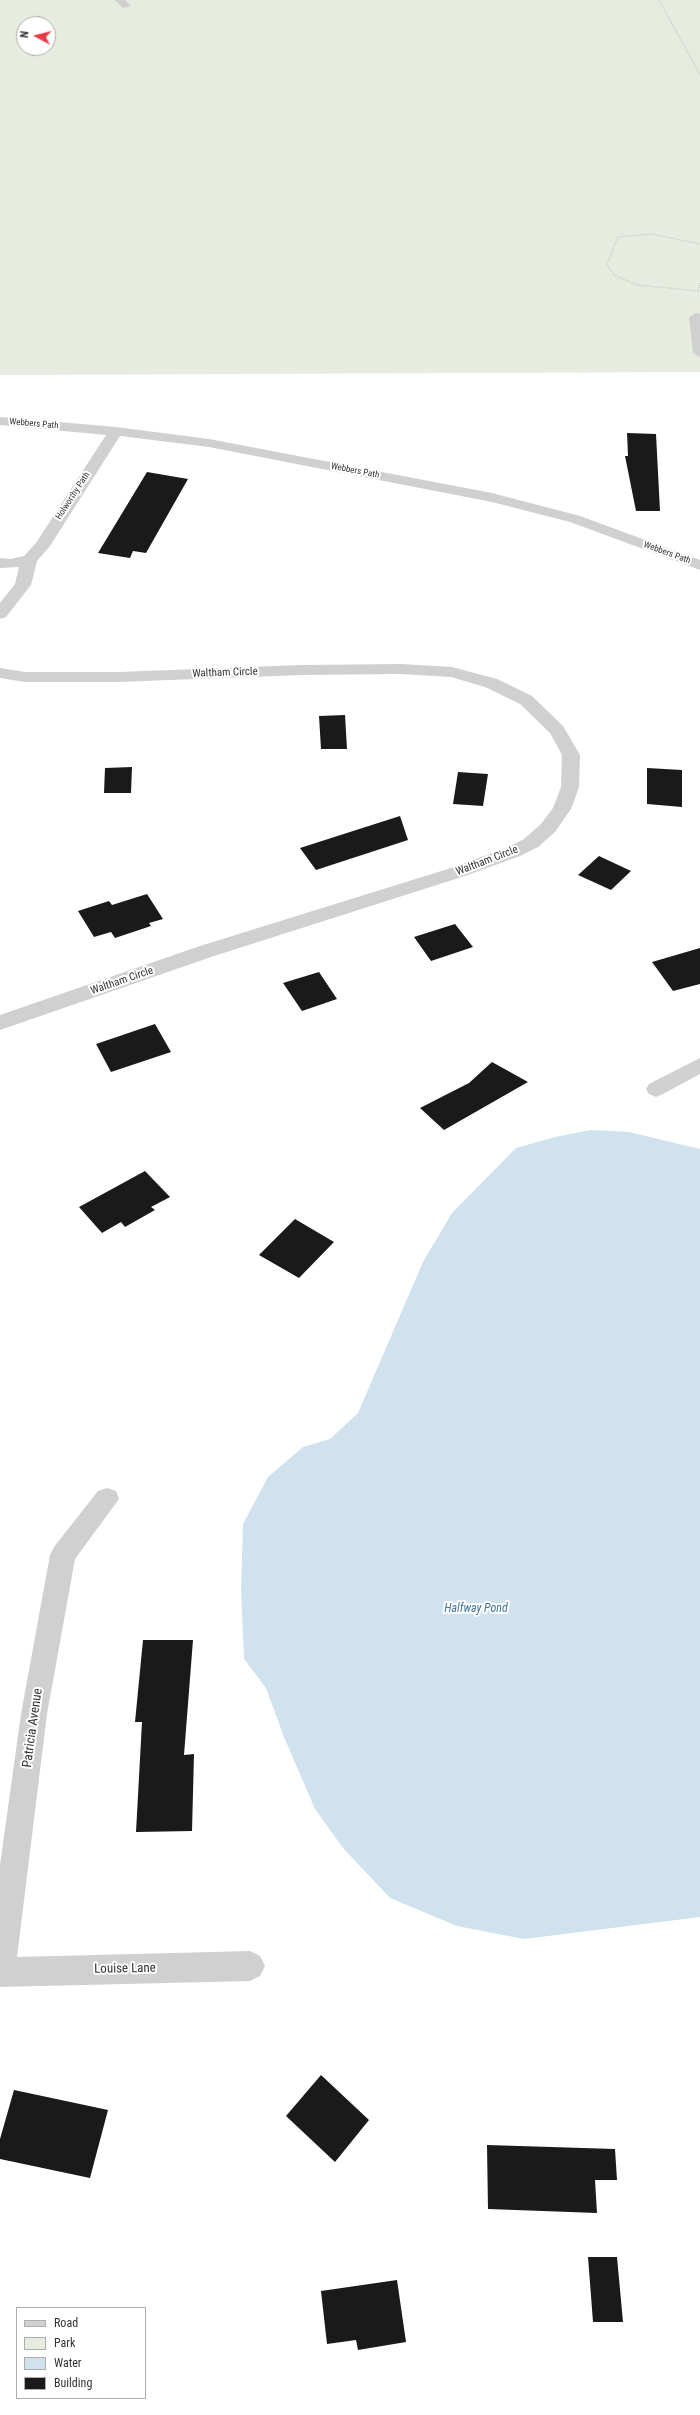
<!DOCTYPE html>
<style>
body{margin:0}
#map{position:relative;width:700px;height:2415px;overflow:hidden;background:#fff;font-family:"Roboto Condensed",sans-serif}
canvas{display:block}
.legend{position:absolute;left:16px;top:2307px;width:130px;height:92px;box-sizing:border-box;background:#fff;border:1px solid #adadad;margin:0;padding:5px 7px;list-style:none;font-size:12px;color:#333}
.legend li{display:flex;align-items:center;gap:8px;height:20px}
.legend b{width:20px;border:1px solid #adadad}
.north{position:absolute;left:16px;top:16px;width:40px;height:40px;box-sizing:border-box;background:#fff;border:1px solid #adadad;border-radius:50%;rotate:277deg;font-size:11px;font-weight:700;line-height:16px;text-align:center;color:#333}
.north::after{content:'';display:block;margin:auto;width:14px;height:18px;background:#e63946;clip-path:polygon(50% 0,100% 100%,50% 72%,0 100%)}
</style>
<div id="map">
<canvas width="700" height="2415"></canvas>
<ul class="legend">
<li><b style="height:5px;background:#d0d0d0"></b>Road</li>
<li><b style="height:11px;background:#e6ecdf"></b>Park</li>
<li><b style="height:11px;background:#cfe2ee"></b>Water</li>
<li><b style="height:11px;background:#1a1a1a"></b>Building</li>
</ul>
<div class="north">N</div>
</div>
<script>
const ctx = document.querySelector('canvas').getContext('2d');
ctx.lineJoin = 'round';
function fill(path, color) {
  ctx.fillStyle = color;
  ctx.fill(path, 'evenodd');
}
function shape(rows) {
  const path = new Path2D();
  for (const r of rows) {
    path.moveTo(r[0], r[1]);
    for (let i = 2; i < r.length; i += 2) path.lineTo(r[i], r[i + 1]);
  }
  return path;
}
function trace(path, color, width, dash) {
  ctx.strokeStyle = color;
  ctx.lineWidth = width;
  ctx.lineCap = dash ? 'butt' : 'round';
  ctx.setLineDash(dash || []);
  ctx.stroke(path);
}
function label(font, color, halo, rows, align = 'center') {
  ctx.font = font + ' "Roboto Condensed",sans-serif';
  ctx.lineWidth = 4;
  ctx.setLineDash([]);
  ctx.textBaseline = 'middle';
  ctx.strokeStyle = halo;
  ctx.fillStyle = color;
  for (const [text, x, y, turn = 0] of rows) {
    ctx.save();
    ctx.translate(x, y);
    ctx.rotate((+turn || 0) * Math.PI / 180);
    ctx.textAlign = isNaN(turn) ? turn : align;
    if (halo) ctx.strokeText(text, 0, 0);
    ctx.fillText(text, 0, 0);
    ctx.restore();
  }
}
fill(shape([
 [0,0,700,0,700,372,0,375],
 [24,24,48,24,48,48,24,48]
]), '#e6ecdf');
fill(shape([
 [591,1130,629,1132,700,1149,700,1917,524,1939,457,1926,390,1898,343,1848,315,1809,284,1737,266,1688,244,1659,241,1589,243,1524,268,1477,303,1447,330,1439,358,1413,423,1262,452,1213,516,1148,555,1137]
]), '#cfe2ee');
fill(shape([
 [627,433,656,434,660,511,636,511,625,456,628,456],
 [147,472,188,479,146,553,133,551,130,558,98,553],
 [345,715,347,749,321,749,319,716],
 [132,767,131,793,104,793,105,768],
 [647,768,682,770,682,807,647,804],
 [458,772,488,774,483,806,453,804],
 [400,816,408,840,316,870,300,848],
 [599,856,631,871,611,890,578,875],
 [147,894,163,919,149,923,151,926,115,938,111,932,94,937,78,911,109,901,112,905],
 [455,924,473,947,431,961,414,937],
 [700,948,700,984,673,991,652,962],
 [319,972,337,999,302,1011,283,983],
 [155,1024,171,1052,111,1072,96,1044],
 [492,1062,528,1082,444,1130,420,1108,469,1083],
 [145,1171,170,1197,151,1207,155,1210,125,1227,121,1222,102,1233,79,1207],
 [295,1219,334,1242,299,1278,259,1255],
 [143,1640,193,1640,184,1755,194,1754,192,1831,136,1832,142,1722,135,1722],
 [321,2075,369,2120,335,2162,286,2116],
 [14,2090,108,2110,90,2178,0,2159,0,2139],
 [487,2145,615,2149,617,2180,595,2180,597,2213,488,2209],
 [588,2257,617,2257,623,2322,593,2322],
 [397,2280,406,2342,358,2350,356,2340,327,2344,321,2291]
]), '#1a1a1a');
trace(shape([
 [659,0,700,75],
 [698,291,637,285,614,275,607,264,618,237,652,234,700,244],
 [698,292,700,283]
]), '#cdcdcd', 1.5, [1, 1]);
fill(shape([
 [115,0,125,0,131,6,123,8,115,0]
]), '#d0d0d0');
fill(shape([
 [696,313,700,314,700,357,693,353,689,317,696,313],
 [0,417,116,427,209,439,492,493,580,516,700,560,700,570,570,522,492,502,209,447,120,436,50,546,37,561,31,585,6,617,0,619,0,603,15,584,19,567,0,568,0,558,11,559,24,556,36,543,106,435,0,425,0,417],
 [401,664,452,667,497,679,532,696,563,726,580,755,579,787,571,809,555,832,538,847,520,856,465,876,214,956,0,1030,0,1015,200,946,451,868,506,848,524,839,541,824,553,808,561,787,562,755,550,733,520,704,485,687,451,677,401,674,302,675,118,682,25,682,0,678,0,668,25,672,118,672,302,665,401,664],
 [700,1058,700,1074,663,1094,656,1097,649,1094,646,1089,649,1084,700,1058],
 [107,1488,116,1491,119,1499,75,1559,47,1714,17,1957,250,1951,260,1956,265,1966,260,1976,250,1981,0,1987,0,1865,21,1714,50,1555,54,1547,98,1491,107,1488]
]), '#d0d0d0');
label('9px', '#333', '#fff', [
 ["Webbers Path",34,424,5],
 ["Webbers Path",355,471,11],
 ["Holworthy Path",73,496,-57],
 ["Webbers Path",667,553,20]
]);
label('11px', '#333', '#fff', [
 ["Waltham Circle",225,673,-2],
 ["Waltham Circle",487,861,-21],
 ["Waltham Circle",122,981,-19]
]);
label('italic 12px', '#3f7597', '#fff', [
 ["Halfway Pond",476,1609]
]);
label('13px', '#333', '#fff', [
 ["Patricia Avenue",33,1728,-82],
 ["Louise Lane",125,1969,-1]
]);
</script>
